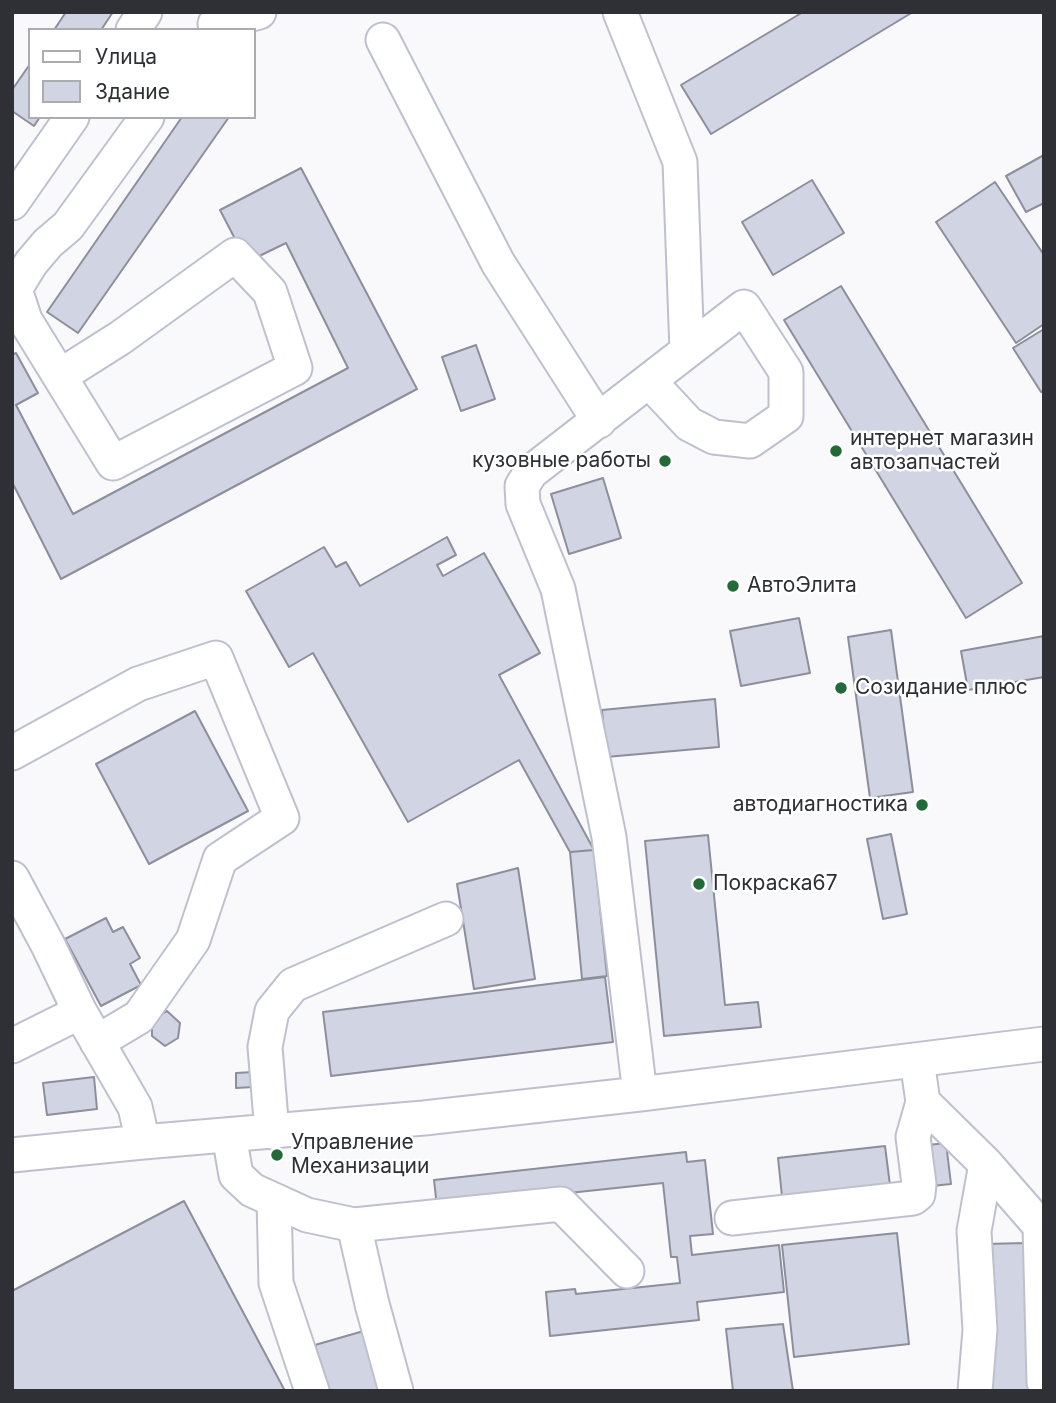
<!DOCTYPE html>
<meta charset="utf-8">
<style>
body{margin:0}
#map{position:relative;width:1056px;height:1403px;overflow:hidden;background:#f9f9fc;font-family:Inter,sans-serif}
canvas{display:block}
.frame{position:absolute;inset:0;border:14px solid #2f3035;pointer-events:none}
.legend{position:absolute;left:28px;top:28px;width:228px;height:91px;box-sizing:border-box;background:#fff;border:2px solid #acacae;margin:0;padding:9px 12px;list-style:none;font-size:21px;color:#2f3035}
.legend li{display:flex;align-items:center;gap:14px;height:35px}
.legend b{width:35px;border:2px solid #acacae}
</style>
<div id="map">
<canvas width="1056" height="1403"></canvas>
<div class="frame"></div>
<ul class="legend">
<li><b style="height:9px;background:#fff"></b>Улица</li>
<li><b style="height:19px;background:#d1d4e2"></b>Здание</li>
</ul>
</div>
<script>
const ctx = document.querySelector('canvas').getContext('2d');
ctx.lineJoin = 'round';
function fill(path, color) {
  ctx.fillStyle = color;
  ctx.fill(path, 'evenodd');
}
function shape(rows) {
  const path = new Path2D();
  for (const r of rows) {
    path.moveTo(r[0], r[1]);
    for (let i = 2; i < r.length; i += 2) path.lineTo(r[i], r[i + 1]);
  }
  return path;
}
function trace(path, color, width, dash) {
  ctx.strokeStyle = color;
  ctx.lineWidth = width;
  ctx.lineCap = dash ? 'butt' : 'round';
  ctx.setLineDash(dash || []);
  ctx.stroke(path);
}
function label(font, color, halo, rows, align = 'center') {
  ctx.font = font + ' Inter,sans-serif';
  ctx.lineWidth = 5;
  ctx.setLineDash([]);
  ctx.textBaseline = 'middle';
  ctx.strokeStyle = halo;
  ctx.fillStyle = color;
  for (const [text, x, y, turn = 0] of rows) {
    ctx.save();
    ctx.translate(x, y);
    ctx.rotate((+turn || 0) * Math.PI / 180);
    ctx.textAlign = isNaN(turn) ? turn : align;
    if (halo) ctx.strokeText(text, 0, 0);
    ctx.fillText(text, 0, 0);
    ctx.restore();
  }
}
const building = shape([
 [66,12,113,12,101,30,54,30,66,12],
 [803,12,913,12,711,134,681,85,803,12],
 [30,64,30,117,40,117,34,126,12,111,12,90,30,64],
 [182,117,229,117,78,333,47,312,182,117],
 [1044,155,1044,203,1026,212,1006,176,1044,155],
 [301,168,417,389,61,579,12,482,12,355,16,353,38,393,16,405,73,514,348,368,286,243,247,262,220,210,301,168],
 [812,180,844,233,773,275,742,222,812,180],
 [995,182,1044,255,1044,324,1016,343,936,222,995,182],
 [841,286,1022,583,966,618,784,320,841,286],
 [1044,329,1044,391,1041,392,1013,348,1044,329],
 [476,345,495,399,461,411,442,357,476,345],
 [603,478,621,538,569,554,551,494,603,478],
 [447,537,456,555,437,565,443,576,484,553,540,653,499,675,594,850,570,852,519,760,408,822,313,653,289,667,246,591,324,547,336,567,346,562,360,586,447,537],
 [799,618,810,673,741,686,730,631,799,618],
 [891,630,913,792,870,798,848,637,891,630],
 [1044,636,1044,677,968,690,961,651,1044,636],
 [715,699,719,747,606,757,602,710,715,699],
 [195,711,248,811,149,864,96,764,195,711],
 [891,834,907,914,883,919,867,839,891,834],
 [708,835,725,1005,758,1002,761,1027,664,1036,645,841,708,835],
 [594,850,607,976,582,979,570,852,594,850],
 [518,868,535,979,474,989,457,884,518,868],
 [106,918,113,932,123,927,140,958,130,964,141,985,101,1006,65,939,106,918],
 [605,977,613,1042,331,1076,323,1012,605,977],
 [167,1011,180,1023,178,1038,165,1046,152,1036,152,1019,167,1011],
 [253,1072,254,1087,236,1088,236,1073,253,1072],
 [94,1077,97,1109,47,1115,43,1083,94,1077],
 [946,1143,951,1184,932,1186,928,1145,946,1143],
 [885,1146,891,1193,783,1206,778,1158,885,1146],
 [686,1152,687,1162,705,1160,713,1234,690,1236,692,1255,779,1245,784,1292,697,1302,699,1320,550,1336,546,1292,575,1289,576,1294,680,1283,677,1257,671,1257,663,1183,437,1207,434,1180,686,1152],
 [184,1201,285,1391,14,1391,12,1387,12,1291,184,1201],
 [897,1233,909,1344,794,1357,782,1245,897,1233],
 [1026,1243,1030,1391,988,1391,985,1244,1026,1243],
 [783,1324,793,1391,733,1391,726,1329,783,1324],
 [367,1330,384,1391,330,1391,315,1345,367,1330]
]);
fill(building, '#d1d4e2');
trace(building, '#8c8e9b', 2);
const minor = shape([
 [620,12,680,162,687,351],
 [215,24,259,12],
 [133,30,145,12],
 [383,40,498,263,599,421],
 [12,203,72,117],
 [60,376,120,338,235,255,270,292,295,368,113,463,25,320,15,289,31,263,48,243,68,226,147,117],
 [12,753,138,684,216,658,282,818,220,859,193,940,139,1017,97,1042],
 [12,878,48,945,80,1012,135,1107,143,1142],
 [12,1046,80,1012],
 [917,1060,923,1102,986,1164,1040,1226,1044,1382],
 [640,1094,609,837,558,589,523,504,522,486,531,472,744,307,786,372,786,416,750,441,714,437,689,424,649,381],
 [272,1132,265,1047,272,1011,293,985,446,919],
 [229,1135,236,1175,252,1190,307,1215,354,1225,372,1304,396,1391],
 [12,1155,143,1142,424,1118,640,1094,1044,1044],
 [274,1200,276,1283,312,1391],
 [732,1218,913,1198,918,1194,919,1184,913,1137,923,1102],
 [354,1225,561,1204,627,1271],
 [975,1391,980,1330,974,1231,986,1164]
]);
trace(minor, '#bec0ce', 37);
trace(minor, '#fff', 33);
for (const [x, y, r, color] of [
 [836,451,7,"#226b39"],
 [665,461,7,"#226b39"],
 [733,586,7,"#226b39"],
 [841,688,7,"#226b39"],
 [922,805,7,"#226b39"],
 [699,884,7,"#226b39"],
 [277,1155,7,"#226b39"]
]) {
  const dot = new Path2D();
  dot.arc(x, y, r, 0, 2 * Math.PI);
  ctx.fillStyle = color;
  ctx.fill(dot);
  trace(dot, '#fff', 2.5);
}
label('21px', '#2f3035', '#fff', [
 ["интернет магазин",850,439],
 ["автозапчастей",850,463],
 ["кузовные работы",651,461,"right"],
 ["АвтоЭлита",747,586],
 ["Созидание плюс",855,688],
 ["автодиагностика",908,805,"right"],
 ["Покраска67",713,884],
 ["Управление",291,1143],
 ["Механизации",291,1167]
], 'left');
</script>
